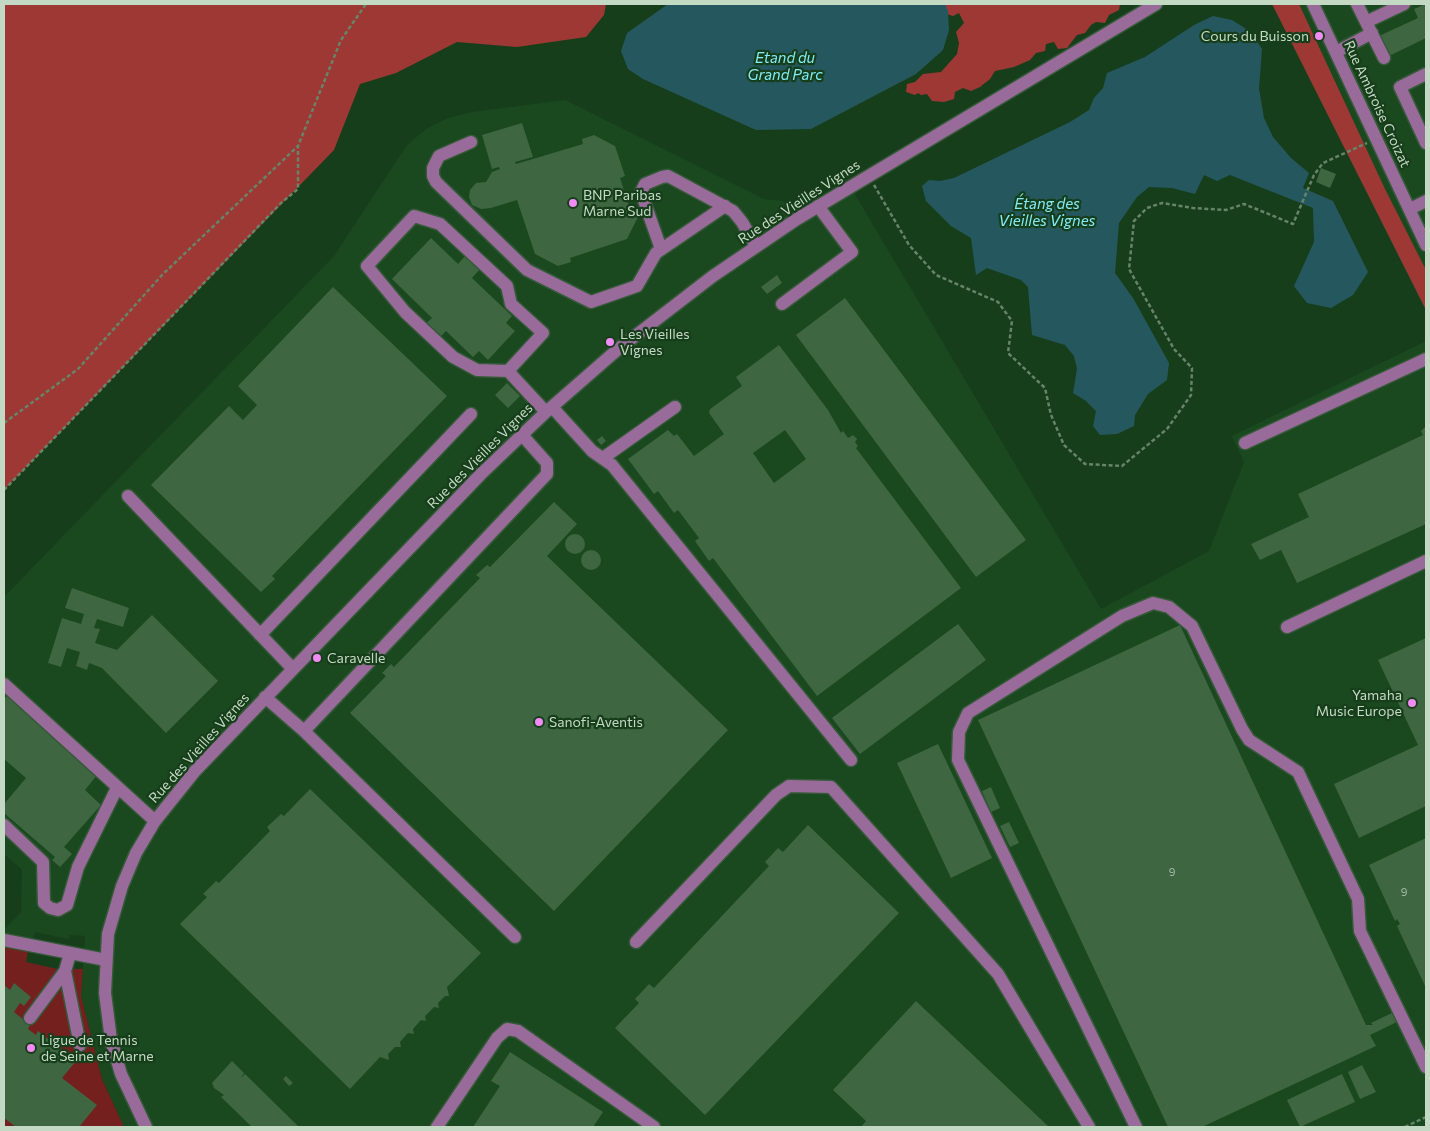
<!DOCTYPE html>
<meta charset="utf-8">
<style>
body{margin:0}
#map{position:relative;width:1430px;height:1131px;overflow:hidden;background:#173e1b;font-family:Commissioner,sans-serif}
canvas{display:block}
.frame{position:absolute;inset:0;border:5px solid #c4d9c4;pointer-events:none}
</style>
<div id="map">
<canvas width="1430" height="1131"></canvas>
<div class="frame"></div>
</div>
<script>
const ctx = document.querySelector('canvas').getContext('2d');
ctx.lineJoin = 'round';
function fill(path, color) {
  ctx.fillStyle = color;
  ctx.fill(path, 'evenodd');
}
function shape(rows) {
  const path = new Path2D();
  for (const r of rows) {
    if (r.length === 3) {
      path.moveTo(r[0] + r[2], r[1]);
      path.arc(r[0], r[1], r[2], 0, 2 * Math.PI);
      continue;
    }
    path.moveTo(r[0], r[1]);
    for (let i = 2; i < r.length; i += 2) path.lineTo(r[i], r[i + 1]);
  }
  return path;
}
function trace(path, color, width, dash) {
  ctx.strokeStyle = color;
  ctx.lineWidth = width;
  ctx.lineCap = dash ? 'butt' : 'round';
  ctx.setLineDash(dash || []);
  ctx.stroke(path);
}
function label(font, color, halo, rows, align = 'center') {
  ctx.font = font + ' Commissioner,sans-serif';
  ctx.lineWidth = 4.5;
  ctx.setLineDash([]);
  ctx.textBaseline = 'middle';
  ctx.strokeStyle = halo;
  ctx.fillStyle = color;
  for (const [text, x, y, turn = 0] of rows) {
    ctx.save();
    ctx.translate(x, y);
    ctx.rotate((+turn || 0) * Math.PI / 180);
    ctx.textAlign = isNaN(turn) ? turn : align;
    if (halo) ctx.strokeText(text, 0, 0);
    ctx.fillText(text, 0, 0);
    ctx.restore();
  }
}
fill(shape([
 [1272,4,1426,4,1426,311,1425,309],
 [565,100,764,199,818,205,850,186,1101,609,1209,551,1244,462,1232,436,1426,341,1426,1127,124,1127,102,1079,81,996,85,936,69,935,69,939,35,932,32,940,4,934,4,930,21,912,22,870,4,854,4,597,334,256,407,145,426,129,448,118,472,112]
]), '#1a481f');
fill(shape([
 [4,945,28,951,26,962,71,972,72,969,83,969,81,996,102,1079,124,1127,4,1127]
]), '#73201e');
fill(shape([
 [4,4,606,4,604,15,586,37,517,47,457,42,396,73,360,84,334,150,4,490],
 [941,4,1120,4,1119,10,1109,15,1105,23,1096,22,1091,25,1085,33,1077,35,1067,48,1058,49,1054,42,1046,44,1045,51,1036,53,1030,60,1014,67,995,71,990,79,980,87,971,91,963,88,955,92,954,99,944,102,932,101,927,94,921,95,918,93,915,95,906,92,907,84,915,82,923,74,941,72,957,54,959,43,956,32,964,23,959,13,953,16,943,13],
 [1272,4,1299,4,1385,189,1426,270,1426,310]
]), '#9e3834');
fill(shape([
 [668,4,945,4,948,11,949,30,943,50,916,74,811,129,756,130,643,79,628,69,621,51,627,33],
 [1213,16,1232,20,1251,32,1262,49,1259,89,1264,118,1273,137,1291,158,1309,173,1303,188,1333,201,1368,272,1353,295,1331,308,1307,303,1294,286,1314,242,1313,208,1230,175,1217,181,1204,175,1195,194,1172,188,1149,187,1137,197,1119,223,1115,273,1133,298,1169,363,1167,380,1148,394,1135,415,1134,426,1117,434,1100,435,1093,426,1096,411,1086,401,1073,393,1077,369,1074,356,1065,345,1032,335,1028,287,1021,280,987,268,976,275,971,238,951,226,926,201,922,186,929,180,940,181,954,178,1070,122,1089,110,1094,98,1103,88,1107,73,1145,57,1194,25]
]), '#25585e');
fill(shape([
 [1426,4,1426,38,1389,56,1379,36,1418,18,1414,9],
 [522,123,533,157,515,162,516,164,583,144,582,139,594,135,615,146,625,176,620,178,630,209,635,207,638,217,627,239,570,258,571,262,558,266,535,254,517,200,491,208,481,209,472,205,469,197,470,190,476,183,486,182,492,172,500,169,499,167,492,169,482,135],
 [1321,168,1336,174,1330,188,1316,182],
 [431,238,458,264,466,255,480,269,472,278,512,316,506,323,515,331,488,360,479,351,473,357,446,331,437,340,423,326,432,318,392,279],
 [777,275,782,283,767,294,761,287],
 [333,287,447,396,272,576,275,579,261,592,151,485,229,406,243,420,257,405,238,386],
 [845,298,1026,540,976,577,796,335],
 [779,345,828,410,841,433,843,431,848,438,853,435,857,439,855,442,858,446,856,448,961,588,817,696,713,558,709,561,695,541,699,538,678,510,674,513,658,491,654,494,628,459,668,430,674,436,677,434,694,456,724,434,709,413,710,409,742,386,736,377],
 [785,430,806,459,774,483,753,453],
 [507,383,520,396,508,408,495,395],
 [1426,426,1426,524,1297,583,1281,550,1260,560,1251,544,1309,517,1298,494,1423,435,1421,431],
 [602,436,606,441,601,445,597,440],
 [554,502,577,524,547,556,728,730,554,911,350,713,386,676,382,673,391,664,394,667,480,578,476,575,487,565,490,567],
 [575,544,10],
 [591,560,10],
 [72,588,129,608,123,627,97,619,94,628,100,629,95,643,117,650,152,615,218,681,166,733,102,668,89,663,87,670,76,666,80,652,67,648,61,667,48,663,62,618,81,624,84,614,65,608],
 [958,624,986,660,860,754,832,718],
 [1180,625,1366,1025,1373,1025,1371,1023,1394,1012,1399,1021,1370,1035,1376,1046,1202,1127,1168,1127,978,720],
 [1426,638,1426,806,1359,838,1334,784,1418,745,1378,660],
 [8,695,97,775,85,790,101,805,64,847,72,854,60,867,52,860,55,857,4,813,4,804,26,778,4,759,4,699],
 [938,744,992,858,951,878,897,763],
 [991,787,1000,808,991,812,982,791],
 [310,789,481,953,447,987,449,996,445,996,438,1003,439,1008,434,1007,425,1016,426,1021,421,1020,413,1029,414,1034,408,1033,400,1042,401,1047,395,1047,388,1054,389,1060,380,1057,350,1089,180,924,207,897,203,894,216,881,219,883,270,831,267,827,281,814,284,816],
 [1009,822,1019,843,1010,847,1000,826],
 [808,825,899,913,705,1115,615,1028,639,1003,635,999,649,984,654,988,769,866,765,862,778,848,783,852],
 [1426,838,1426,988,1397,926,1400,924,1397,919,1395,921,1369,865],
 [14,983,31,997,24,1006,20,1003,14,1012,30,1025,28,1029,36,1035,38,1031,76,1061,62,1078,97,1105,79,1127,16,1127,4,1118,4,985,10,990],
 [916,1001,1049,1127,861,1127,866,1121,833,1090],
 [510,1052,603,1112,593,1127,473,1127,500,1086,491,1081],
 [232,1061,244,1073,241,1078,245,1074,299,1127,252,1127,221,1097,224,1095,214,1088,212,1083],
 [1362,1065,1376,1092,1360,1099,1348,1072],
 [1342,1074,1355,1102,1300,1127,1287,1100],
 [286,1076,293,1083,289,1086,283,1079]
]), '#3e6641');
const minor = shape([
 [1313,4,1426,245],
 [1357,4,1384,58],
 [1366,22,1404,4],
 [1336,52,1372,33],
 [1426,74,1400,87,1426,143],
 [471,142,439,156,433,168,433,176,436,182,527,270,591,302,637,286,656,253,725,206],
 [1410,209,1426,201],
 [661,249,641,192,645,184,662,177,668,176,733,211,742,222,756,246],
 [782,304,852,252,818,206],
 [508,371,477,370,453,357,405,312,367,266,414,216,440,224,507,286,511,304,543,333,508,371,546,412],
 [552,407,592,451,612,465,851,760],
 [1245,443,1426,359],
 [603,458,675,407],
 [128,496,293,669],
 [1287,627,1426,561],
 [260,635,471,414],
 [4,684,155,821],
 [265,697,304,731,515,937],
 [304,731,547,474,547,463,522,435],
 [4,825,43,862,44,903,50,908,58,910,67,905,78,867,117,788],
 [4,940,106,960],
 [636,942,776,795,789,786,831,787,998,974,1089,1127],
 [70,954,65,971,80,1045],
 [30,1018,65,971],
 [146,1127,121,1074,111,1040,105,993,108,934,122,886,136,853,155,821,195,771,481,474,546,412,617,350,713,276,797,219,1156,4],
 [437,1127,497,1038,507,1029,518,1031,654,1127],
 [1136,1127,958,760,959,732,968,713,1122,616,1153,603,1169,607,1192,626,1242,729,1249,740,1298,772,1358,899,1360,931,1426,1067]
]);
trace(minor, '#365a39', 15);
trace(shape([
 [874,185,909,245,936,275,998,302,1012,321,1008,353,1045,388,1051,415,1064,445,1085,464,1122,466,1167,429,1191,395,1192,368,1174,349,1129,269,1134,221,1147,208,1162,203,1193,208,1226,210,1244,204,1293,224,1314,175,1323,163,1367,143],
 [4,423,78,369,162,275,298,146],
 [4,490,281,203,298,189,298,146,341,40,366,4],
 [1405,1127,1426,1117]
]), '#668568', 2.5, [4, 2.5]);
trace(minor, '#996b9a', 12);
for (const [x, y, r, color] of [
 [1319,36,5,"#f18bf5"],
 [573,203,5,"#f18bf5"],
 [610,342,5,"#f18bf5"],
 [317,658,5,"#f18bf5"],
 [1412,703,5,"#f18bf5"],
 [539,722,5,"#f18bf5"],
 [31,1048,5,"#f18bf5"]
]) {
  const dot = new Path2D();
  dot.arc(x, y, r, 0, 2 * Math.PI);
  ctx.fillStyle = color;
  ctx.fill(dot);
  trace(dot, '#173e1b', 2);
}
label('11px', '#a2bca3', null, [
 ["9",1172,872],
 ["9",1404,892]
]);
label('14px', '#c4d9c4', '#173e1b', [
 ["Cours du Buisson",1309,36,"right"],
 ["BNP Paribas",583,195],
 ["Marne Sud",583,211],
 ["Les Vieilles",620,334],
 ["Vignes",620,350],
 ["Caravelle",327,658],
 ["Yamaha",1402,695,"right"],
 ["Music Europe",1402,711,"right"],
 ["Sanofi-Aventis",549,722],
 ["Ligue de Tennis",41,1040],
 ["de Seine et Marne",41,1056]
], 'left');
label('14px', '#c4d9c4', '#173e1b', [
 ["Rue Ambroise Croizat",1377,104,65],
 ["Rue des Vieilles Vignes",799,202,-33],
 ["Rue des Vieilles Vignes",480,456,-45],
 ["Rue des Vieilles Vignes",199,748,-48]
]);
label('italic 15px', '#81ebf8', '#173e1b', [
 ["Etand du",785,58],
 ["Grand Parc",785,75],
 ["Étang des",1047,204],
 ["Vieilles Vignes",1047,221]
]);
</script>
